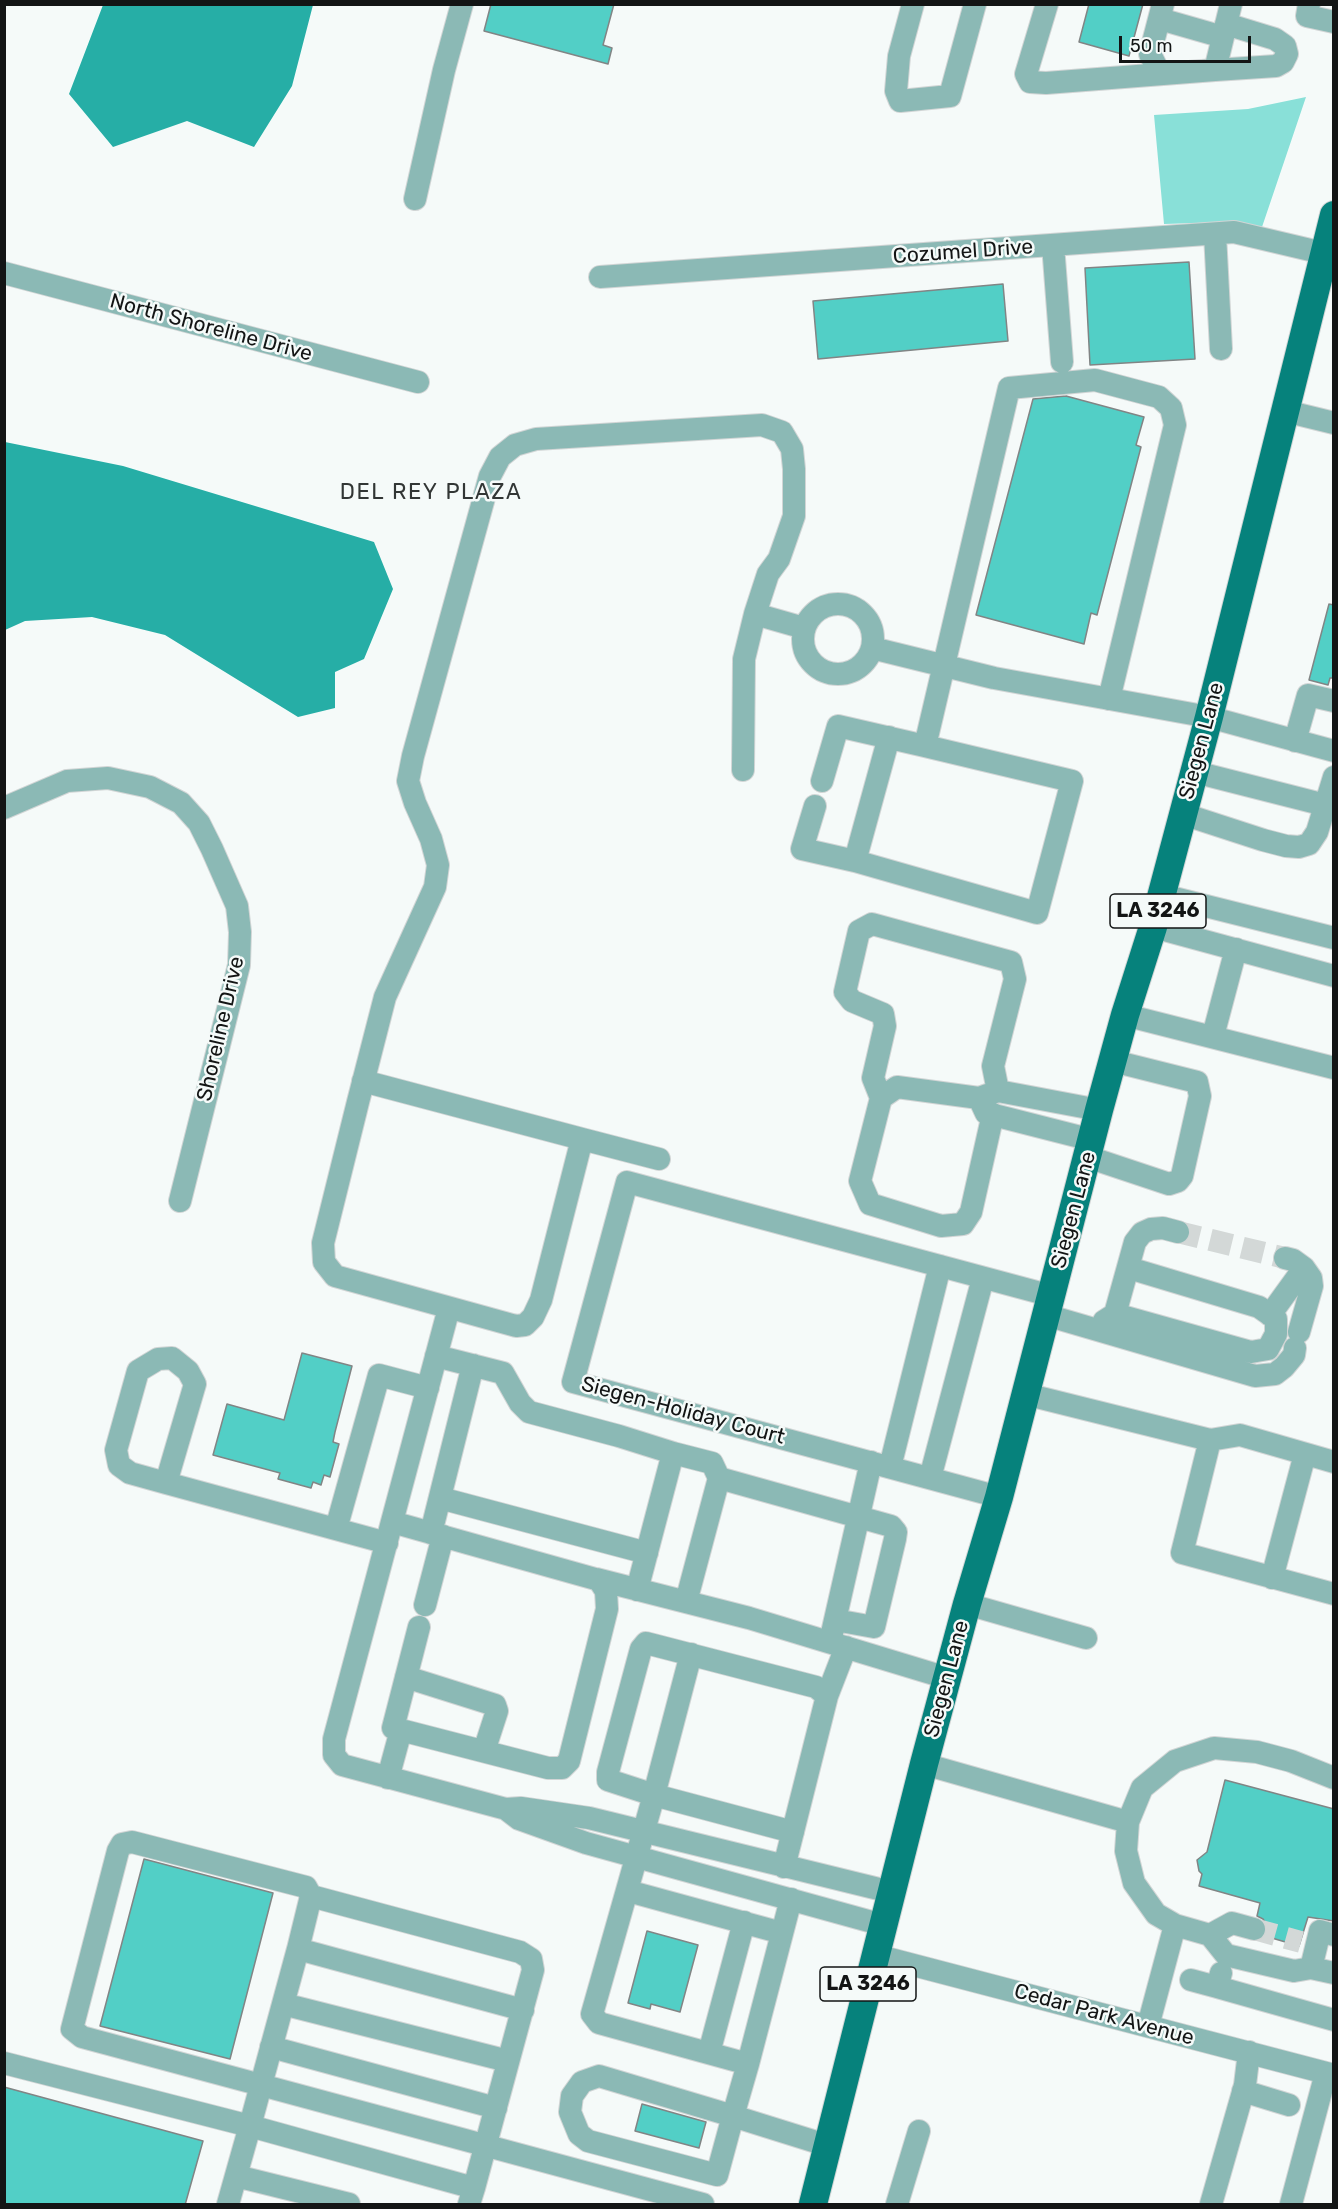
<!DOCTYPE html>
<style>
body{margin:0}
#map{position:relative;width:1338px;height:2209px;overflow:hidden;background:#f5faf9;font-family:Rubik,sans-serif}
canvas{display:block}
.frame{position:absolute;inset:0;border:6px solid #131515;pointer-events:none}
.scale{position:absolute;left:1119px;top:36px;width:132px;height:27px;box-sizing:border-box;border:3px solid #131515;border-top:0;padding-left:8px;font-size:18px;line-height:21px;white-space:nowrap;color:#131515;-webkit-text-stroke:4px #f5faf9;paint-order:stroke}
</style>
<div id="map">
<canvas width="1338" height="2209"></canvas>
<div class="frame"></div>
<div class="scale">50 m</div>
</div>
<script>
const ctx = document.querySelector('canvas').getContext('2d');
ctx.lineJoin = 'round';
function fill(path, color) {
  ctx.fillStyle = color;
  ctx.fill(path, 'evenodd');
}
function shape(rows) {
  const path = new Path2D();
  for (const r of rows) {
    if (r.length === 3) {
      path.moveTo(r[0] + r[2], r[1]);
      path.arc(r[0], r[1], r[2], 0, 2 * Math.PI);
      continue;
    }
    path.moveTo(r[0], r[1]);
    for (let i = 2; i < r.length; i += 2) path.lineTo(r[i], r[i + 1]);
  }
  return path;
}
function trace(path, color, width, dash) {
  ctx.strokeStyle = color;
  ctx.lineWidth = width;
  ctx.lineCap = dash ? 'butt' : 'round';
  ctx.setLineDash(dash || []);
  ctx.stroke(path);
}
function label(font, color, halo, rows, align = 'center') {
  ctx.font = font + ' Rubik,sans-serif';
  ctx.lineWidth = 5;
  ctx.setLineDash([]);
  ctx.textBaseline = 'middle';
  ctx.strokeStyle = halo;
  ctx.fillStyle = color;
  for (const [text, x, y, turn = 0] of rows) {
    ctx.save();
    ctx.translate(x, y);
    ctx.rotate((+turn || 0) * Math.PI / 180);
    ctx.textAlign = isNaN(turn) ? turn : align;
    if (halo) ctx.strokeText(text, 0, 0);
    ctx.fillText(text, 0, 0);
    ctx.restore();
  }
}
fill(shape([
 [1306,97,1262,227,1230,222,1164,224,1154,115,1248,109]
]), '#89e0d8');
fill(shape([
 [103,5,103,4,313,5,292,86,254,147,187,121,113,147,69,94],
 [5,442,123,466,374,542,393,589,364,659,335,672,335,708,298,717,165,635,92,617,25,621,5,630]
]), '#26aea6');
const building = shape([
 [491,4,614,4,603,45,612,48,608,64,484,31,491,4],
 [1089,4,1143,4,1129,56,1079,42,1089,4],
 [1189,262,1195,359,1090,365,1085,268,1189,262],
 [1003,284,1008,341,818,359,813,301,1003,284],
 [1066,396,1144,417,1136,445,1141,447,1097,615,1091,613,1084,644,976,615,1033,399,1066,396],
 [1329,604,1334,605,1334,678,1330,678,1328,685,1309,680,1329,604],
 [302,1353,352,1366,335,1432,333,1442,339,1444,330,1477,324,1475,321,1485,313,1482,311,1488,278,1479,280,1473,213,1455,227,1404,284,1420,302,1353],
 [1225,1780,1334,1809,1334,1921,1308,1917,1299,1946,1265,1936,1267,1925,1263,1919,1257,1916,1260,1903,1199,1886,1202,1874,1199,1871,1197,1860,1207,1852,1225,1780],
 [144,1859,273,1893,230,2059,100,2026,144,1859],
 [647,1931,698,1945,680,2012,651,2004,650,2009,628,2003,647,1931],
 [4,2087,203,2141,185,2205,4,2205,4,2087],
 [642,2104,706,2122,699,2148,635,2131,642,2104]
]);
fill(building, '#52cfc6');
trace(building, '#818585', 1.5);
trace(shape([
 [1178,1232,1285,1258],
 [1254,1929,1301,1942]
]), '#d3d8d7', 22, [22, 11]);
const minor = shape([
 [913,4,899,56,896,91,900,101,950,96,975,4],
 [1047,4,1026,74,1030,82,1046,83,1215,70,1231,4],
 [1309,4,1307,16,1334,22],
 [1160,19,1223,37],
 [1215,70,1276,66,1283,62,1287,54,1285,46,1275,39,1226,24],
 [1160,74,1150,54,1163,4],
 [415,199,444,70,462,4],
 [1215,234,1221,349],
 [1053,245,1062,362],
 [4,273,418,382],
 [600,277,1234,232,1323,253],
 [1285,411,1334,423],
 [838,639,35],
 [872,648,994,678,1209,717,1334,751],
 [1295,741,1308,695,1334,701],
 [743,770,744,659,755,614],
 [1195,772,1325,805],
 [822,781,838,726,925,746,1009,388,1095,380,1159,397,1171,408,1175,425,1109,699],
 [815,806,802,849,855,861,1037,913,1072,781,925,746],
 [4,808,67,781,108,778,150,787,181,803,199,823,212,849,237,906,240,932,239,965,180,1201],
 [1183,814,1263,840,1286,846,1299,847,1309,844,1317,832,1334,777],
 [855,861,889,737],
 [1162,895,1334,938],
 [1153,927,1334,976],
 [1125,1015,1334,1068],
 [1213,1036,1236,949],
 [363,1081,582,1139,541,1300,533,1317,525,1325,516,1326,335,1276,324,1262,323,1243,358,1102,385,997,435,887,438,865,431,839,415,803,408,781,413,756,490,476,500,457,515,445,536,439,762,425,782,432,792,449,794,469,794,516,779,559,768,574,755,614,804,628],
 [881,1098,873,1078,885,1026,883,1014,852,1001,845,992,859,931,872,924,1011,962,1015,979,993,1066,998,1091],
 [979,1098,897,1087,881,1098,860,1181,870,1204,941,1226,963,1224,971,1212,993,1114],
 [582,1139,659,1159],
 [1092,1140,986,1113,979,1098,998,1091,1099,1110],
 [1088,1157,1169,1184,1178,1181,1182,1176,1200,1096,1197,1082,1113,1061],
 [1285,1258,1293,1260,1304,1268,1311,1278,1312,1286,1299,1332],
 [449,1308,334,1739,334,1755,342,1765,506,1809],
 [1115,1314,1251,1352,1268,1349,1276,1334,1276,1319,1259,1307,1129,1268],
 [1046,1315,1255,1376,1275,1374,1284,1367,1294,1355,1295,1348],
 [1270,1315,1304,1268],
 [1104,1321,1115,1314,1135,1242,1142,1233,1151,1229,1163,1228,1178,1232],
 [436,1356,503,1373,520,1403,529,1412,619,1436,673,1453,637,1590],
 [1025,1394,1210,1440,1240,1435,1334,1462],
 [1210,1440,1182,1553,1334,1594],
 [673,1453,712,1463,719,1478],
 [890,1467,940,1266],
 [930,1478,983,1278],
 [166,1483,195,1384,188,1371,172,1358,158,1359,138,1371,116,1450,119,1465,130,1473,166,1483,387,1543],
 [999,1497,573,1382,627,1182,1052,1296],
 [440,1498,647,1553],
 [392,1522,599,1580,606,1591,607,1609,569,1761,562,1768,548,1768,393,1728,419,1627],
 [336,1529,379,1375,428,1388],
 [431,1533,473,1365],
 [1272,1578,1305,1454],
 [596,1579,749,1618,947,1678],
 [686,1602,719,1478,891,1526,896,1532,895,1539,874,1627,835,1620,830,1642],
 [967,1604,1086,1638],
 [425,1605,443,1536],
 [835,1620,871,1462],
 [691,1654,654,1795,793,1832],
 [406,1677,495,1705,497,1711,484,1751],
 [827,1696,846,1647],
 [924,1764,1128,1822,1142,1788,1175,1761,1214,1748,1257,1752,1291,1761,1334,1778],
 [388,1778,401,1730],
 [1128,1822,1126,1851,1134,1883,1156,1914,1175,1925,1148,2026],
 [628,1891,782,1933],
 [311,1896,520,1952,531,1959,533,1970,474,2188],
 [791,1899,748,2064,733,2116,717,2175,588,2141,579,2134,570,2112,572,2096,582,2082,599,2076,733,2116,829,2146],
 [883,1925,586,1843,519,1819,506,1809,521,1808,589,1818,891,1892],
 [1175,1925,1210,1935,1226,1955,1294,1971,1311,1968],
 [1210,1935,1232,1923,1254,1929],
 [1334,1935,1320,1931,1311,1968,1334,1973],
 [298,1949,523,2010],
 [875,1955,1334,2075],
 [1191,1980,1217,1987,1221,1973],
 [1217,1987,1334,2020],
 [283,2004,508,2061],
 [271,2047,496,2108],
 [709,2053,744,1922],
 [4,2063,250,2126,474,2188,469,2204],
 [748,2064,599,2023,592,2014,654,1795,608,1780,608,1772,641,1649,646,1643,816,1687,827,1696,784,1867],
 [1243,2091,1289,2105],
 [236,2176,349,2204],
 [228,2204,250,2126,261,2085,298,1949,311,1896,306,1887,132,1842,122,1844,118,1851,72,2029,82,2037,261,2085,703,2204],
 [897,2204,919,2131],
 [1211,2204,1245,2085,1249,2052],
 [1291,2204,1326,2073]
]);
const major = shape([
 [813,2204,924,1764,967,1604,999,1497,1099,1110,1125,1015,1153,927,1209,717,1334,215]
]);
trace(minor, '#d1d5d5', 24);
trace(major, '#d1d5d5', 30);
trace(minor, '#8bb9b5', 22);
trace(major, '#06827c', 28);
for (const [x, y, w] of [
 [1158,911,96],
 [868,1984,96]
]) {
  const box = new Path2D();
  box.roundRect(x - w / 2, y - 17, w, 34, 4.5);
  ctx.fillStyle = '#f5faf9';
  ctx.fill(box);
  trace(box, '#131515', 1.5);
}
label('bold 20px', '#131515', null, [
 ["LA 3246",1158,911],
 ["LA 3246",868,1984]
]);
label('21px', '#131515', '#f5faf9', [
 ["Cozumel Drive",963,252,-4],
 ["North Shoreline Drive",211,328,15],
 ["Siegen Lane",1202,741,-75],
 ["Shoreline Drive",221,1029,-77],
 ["Siegen Lane",1074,1210,-75],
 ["Siegen-Holiday Court",683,1411,15],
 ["Siegen Lane",947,1679,-75],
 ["Cedar Park Avenue",1104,2015,15]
]);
ctx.letterSpacing = '1.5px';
label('22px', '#323635', '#f5faf9', [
 ["DEL REY PLAZA",431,493]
]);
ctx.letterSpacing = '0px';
</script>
